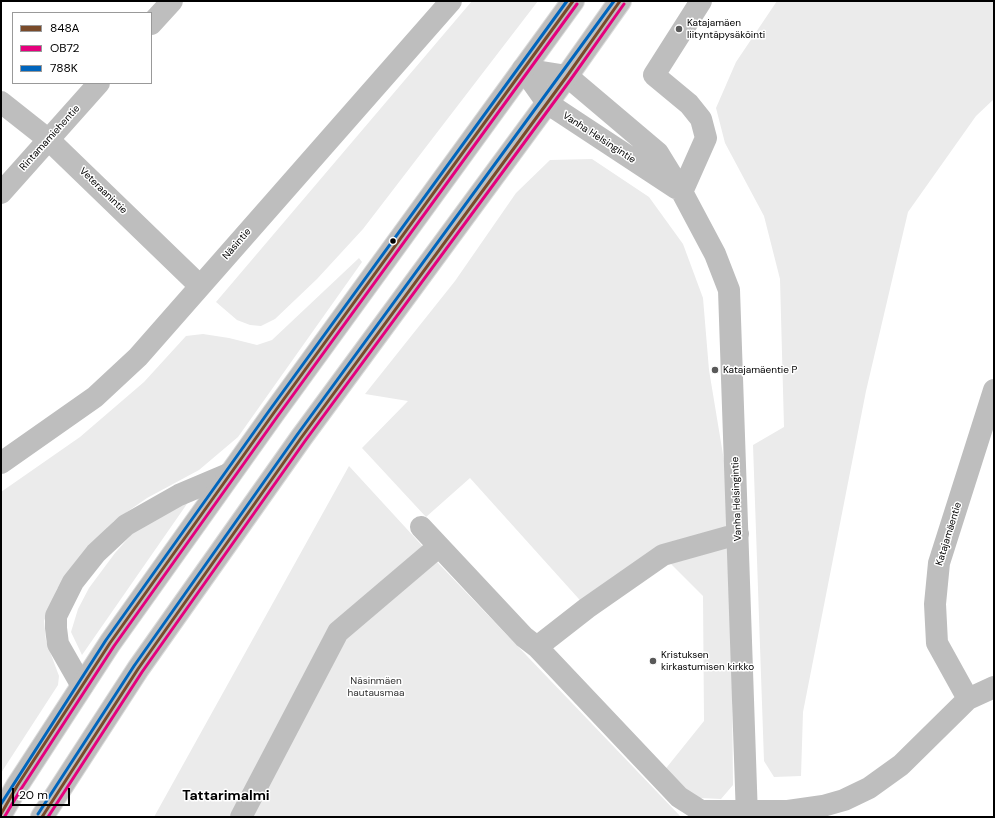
<!DOCTYPE html>
<meta charset="utf-8">
<style>
body{margin:0}
#map{position:relative;width:995px;height:818px;overflow:hidden;background:#fff;font-family:"DM Sans",sans-serif}
canvas{display:block}
.frame{position:absolute;inset:0;border:2px solid #000;pointer-events:none}
.legend{position:absolute;left:12px;top:12px;width:140px;height:72px;box-sizing:border-box;background:#fff;border:1px solid #999;margin:0;padding:5px 7px;list-style:none;font-size:12px;color:#000}
.legend li{display:flex;align-items:center;gap:8px;height:20px}
.legend b{width:20px;border:1px solid #999}
.scale{position:absolute;left:12px;top:788px;width:58px;height:18px;box-sizing:border-box;border:2px solid #000;border-top:0;padding-left:5px;font-size:12px;line-height:14px;white-space:nowrap;color:#000;-webkit-text-stroke:3px #fff;paint-order:stroke}
</style>
<div id="map">
<canvas width="995" height="818"></canvas>
<div class="frame"></div>
<ul class="legend">
<li><b style="height:5px;background:#7a4b2a"></b>848A</li>
<li><b style="height:5px;background:#e5007d"></b>OB72</li>
<li><b style="height:5px;background:#0065bd"></b>788K</li>
</ul>
<div class="scale">20 m</div>
</div>
<script>
const ctx = document.querySelector('canvas').getContext('2d');
ctx.lineJoin = 'round';
function fill(path, color) {
  ctx.fillStyle = color;
  ctx.fill(path, 'evenodd');
}
function shape(rows) {
  const path = new Path2D();
  for (const r of rows) {
    path.moveTo(r[0], r[1]);
    for (let i = 2; i < r.length; i += 2) path.lineTo(r[i], r[i + 1]);
  }
  return path;
}
function trace(path, color, width, dash) {
  ctx.strokeStyle = color;
  ctx.lineWidth = width;
  ctx.lineCap = dash ? 'butt' : 'round';
  ctx.setLineDash(dash || []);
  ctx.stroke(path);
}
function label(font, color, halo, rows, align = 'center') {
  ctx.font = font + ' "DM Sans",sans-serif';
  ctx.lineWidth = 3;
  ctx.setLineDash([]);
  ctx.textBaseline = 'middle';
  ctx.strokeStyle = halo;
  ctx.fillStyle = color;
  for (const [text, x, y, turn = 0] of rows) {
    ctx.save();
    ctx.translate(x, y);
    ctx.rotate((+turn || 0) * Math.PI / 180);
    ctx.textAlign = isNaN(turn) ? turn : align;
    if (halo) ctx.strokeText(text, 0, 0);
    ctx.fillText(text, 0, 0);
    ctx.restore();
  }
}
fill(shape([
 [472,1,538,1,363,229,317,279,275,319,261,326,250,325,237,320,216,302],
 [777,1,994,1,994,99,976,116,908,212,866,391,803,712,801,776,774,777,764,761,753,445,784,427,780,279,764,216,725,143,716,108,736,62],
 [592,159,649,197,683,244,703,298,709,370,730,497,733,785,721,799,679,797,659,777,704,721,703,596,663,556,587,608,470,478,426,517,362,448,408,401,365,394,455,281,516,193,550,160],
 [359,258,362,262,238,437,199,470,147,498,114,521,84,552,57,589,44,621,46,641,59,676,58,685,1,773,1,492,80,437,144,382,186,336,203,334,229,338,257,345,272,340],
 [349,466,439,564,681,817,154,817],
 [189,501,82,655,71,632,78,609,89,588,115,553,139,526]
]), '#ebebeb');
const major = shape([
 [1,814,17,786,110,643,273,414,573,1],
 [42,817,138,669,301,438,567,76,620,1]
]);
trace(major, '#dbdbdb', 24);
trace(shape([
 [151,24,172,1],
 [523,69,567,76,658,153,682,192,715,254,729,290,747,817],
 [523,69,547,103,676,188],
 [1,102,49,140,200,286],
 [682,192,706,138,701,119,689,104,654,75,701,1],
 [1,193,99,83],
 [1,463,95,397,138,357,451,1],
 [421,527,524,637,537,647,679,797,701,811,788,811,823,806,844,800,869,788,901,765,968,699,994,687],
 [537,647,587,608,663,555,738,534],
 [82,686,58,644,56,628,56,616,73,582,96,553,126,525,179,495,231,473],
 [968,699,937,643,935,604,939,563,994,390],
 [241,817,338,632,438,547]
]), '#bebebe', 22);
trace(major, '#bebebe', 22);
trace(shape([
 [1,814,17,786,110,643,273,414,573,1],
 [42,817,138,669,301,438,567,76,620,1]
]), '#7a4b2a', 3);
trace(shape([
 [5,816,21,789,114,646,277,417,577,4],
 [48,817,142,672,305,441,571,79,624,4]
]), '#e5007d', 3);
trace(shape([
 [1,804,106,640,269,411,567,1],
 [38,814,134,666,297,435,614,1]
]), '#0065bd', 3);
for (const [x, y, r, color] of [
 [679,29,4,"#595959"],
 [393,241,3.5,"#000"],
 [715,370,4,"#595959"],
 [653,661,4,"#595959"]
]) {
  const dot = new Path2D();
  dot.arc(x, y, r, 0, 2 * Math.PI);
  ctx.fillStyle = color;
  ctx.fill(dot);
  trace(dot, '#fff', 1.5);
}
label('10px', '#000', '#fff', [
 ["Katajamäen",687,23],
 ["liityntäpysäköinti",687,35],
 ["Katajamäentie P",723,370],
 ["Kristuksen",661,655],
 ["kirkastumisen kirkko",661,667]
], 'left');
label('10px', '#000', '#fff', [
 ["Rintamamiehentie",50,138,-48],
 ["Vanha Helsingintie",599,138,33],
 ["Veteraanintie",103,191,44],
 ["Näsintie",237,244,-49],
 ["Vanha Helsingintie",737,499,-92],
 ["Katajamäentie",949,534,-73]
]);
label('10px', '#313131', '#fff', [
 ["Näsinmäen",376,681],
 ["hautausmaa",376,693]
]);
label('bold 14px', '#000', '#fff', [
 ["Tattarimalmi",226,796]
]);
</script>
